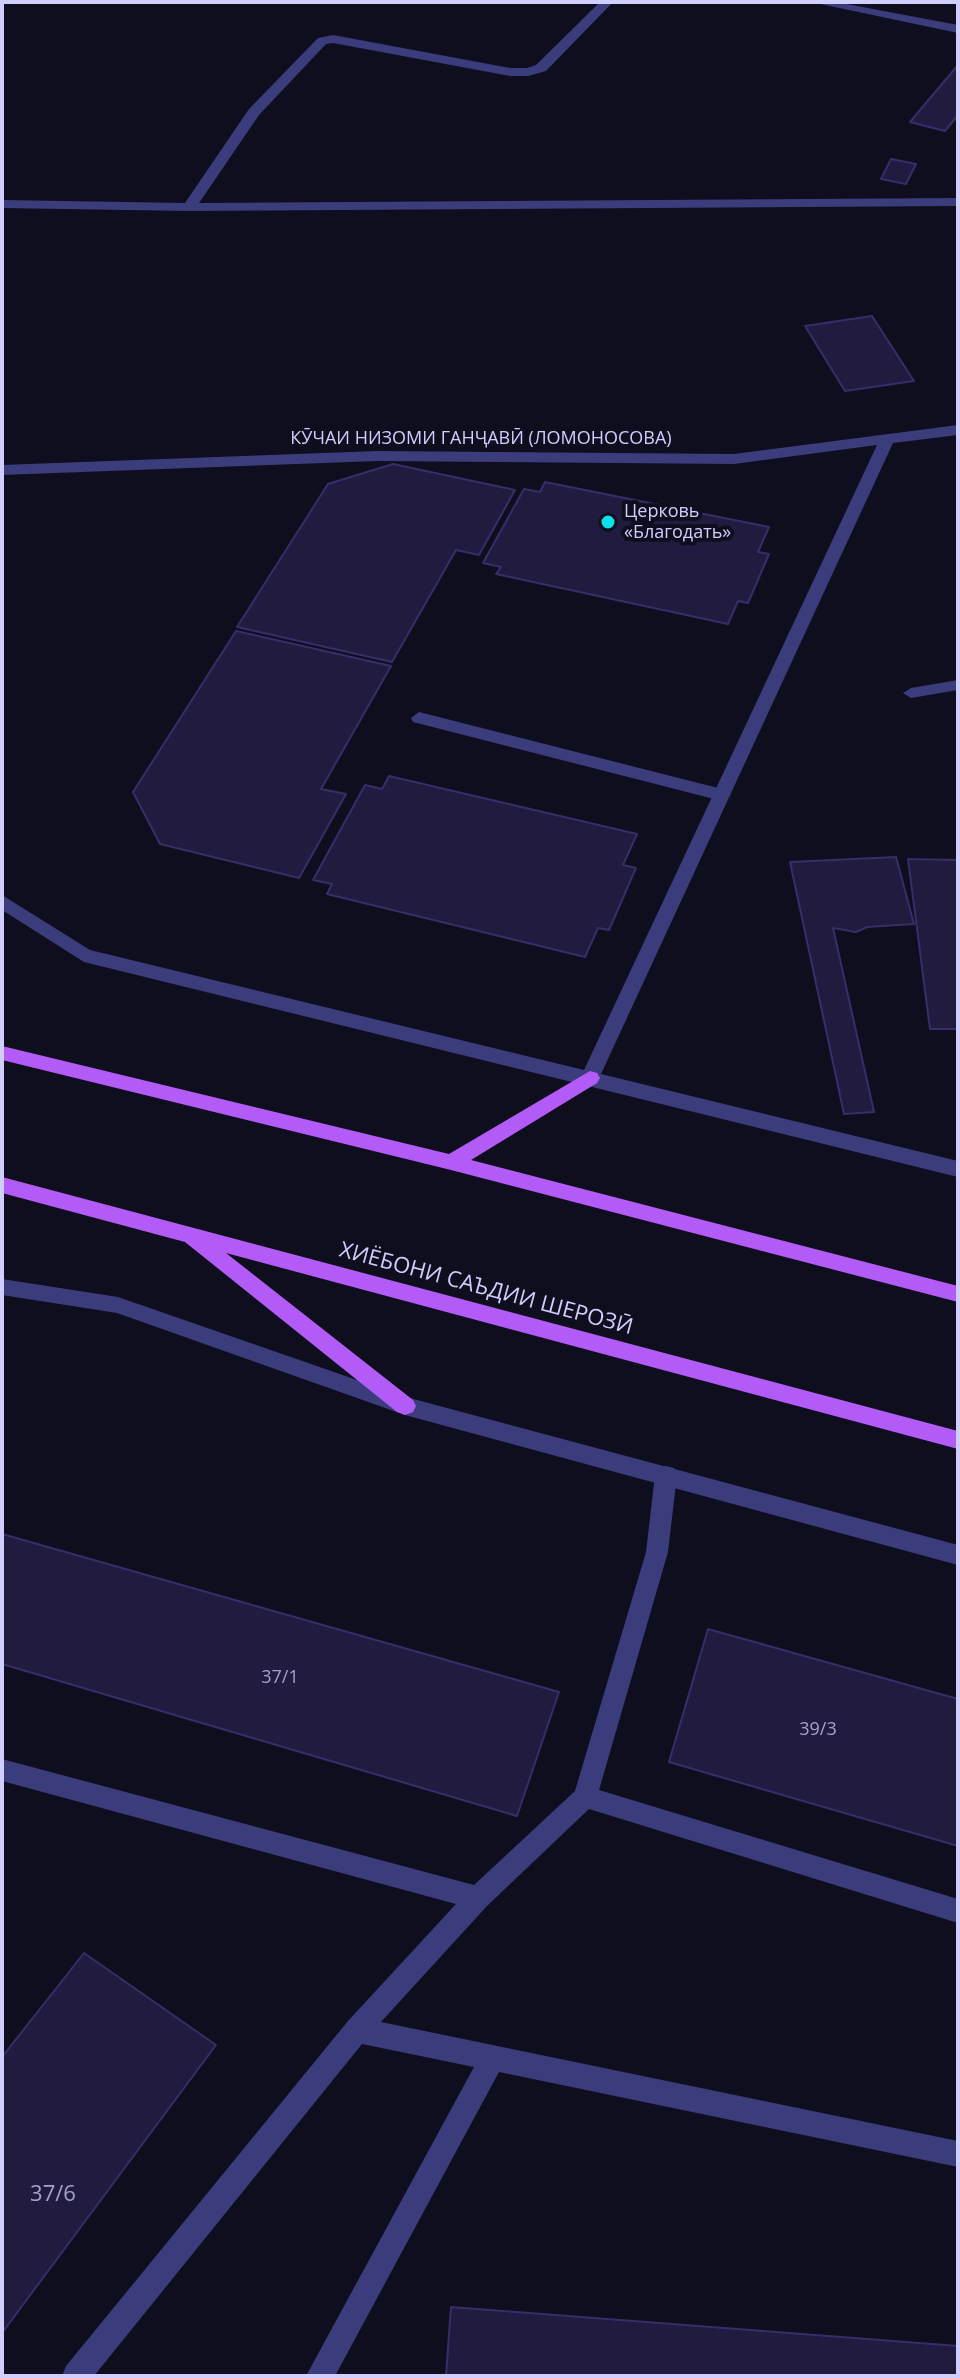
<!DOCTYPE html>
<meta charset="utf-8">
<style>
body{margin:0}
#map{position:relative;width:960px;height:2378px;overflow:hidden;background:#0f0e1f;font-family:"Open Sans",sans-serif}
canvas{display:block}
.frame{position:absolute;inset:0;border:4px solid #d0cefc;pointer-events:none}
</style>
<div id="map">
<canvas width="960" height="2378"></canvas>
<div class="frame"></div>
</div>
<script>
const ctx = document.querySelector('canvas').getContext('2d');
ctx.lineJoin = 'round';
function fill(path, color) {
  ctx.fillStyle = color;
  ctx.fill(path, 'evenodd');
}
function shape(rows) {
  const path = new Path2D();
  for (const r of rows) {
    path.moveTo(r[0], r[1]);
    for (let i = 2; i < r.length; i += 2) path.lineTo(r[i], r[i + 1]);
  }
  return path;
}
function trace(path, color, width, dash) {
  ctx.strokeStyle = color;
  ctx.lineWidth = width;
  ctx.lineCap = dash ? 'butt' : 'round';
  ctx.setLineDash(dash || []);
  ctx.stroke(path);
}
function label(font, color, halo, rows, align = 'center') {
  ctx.font = font + ' "Open Sans",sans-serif';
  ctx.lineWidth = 8;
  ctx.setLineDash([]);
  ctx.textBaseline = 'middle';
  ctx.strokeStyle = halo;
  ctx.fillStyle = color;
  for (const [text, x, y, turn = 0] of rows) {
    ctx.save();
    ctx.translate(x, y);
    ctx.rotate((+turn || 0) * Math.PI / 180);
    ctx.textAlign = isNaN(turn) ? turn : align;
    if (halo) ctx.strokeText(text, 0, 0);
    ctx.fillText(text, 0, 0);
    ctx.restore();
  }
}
const building = shape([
 [958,65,958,115,945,131,910,122,958,65],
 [891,159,916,164,906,184,881,179,891,159],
 [872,316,914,381,845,391,805,326,872,316],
 [393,464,515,490,479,555,456,550,392,662,237,627,328,484,393,464],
 [545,482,769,527,758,552,769,554,748,603,738,601,728,624,496,574,501,567,483,563,524,489,540,492,545,482],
 [236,631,391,666,321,789,346,794,299,878,160,844,133,792,236,631],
 [389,776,637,834,623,865,636,868,609,930,598,928,585,957,327,894,332,884,313,880,365,785,382,789,389,776],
 [896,857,914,924,867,927,856,932,833,928,874,1112,844,1114,790,862,896,857],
 [908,859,958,860,958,1029,930,1029,908,859],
 [2,1534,559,1692,517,1816,2,1664,2,1534],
 [708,1629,958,1699,958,1846,669,1762,708,1629],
 [84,1953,216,2045,2,2333,2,2057,84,1953],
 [451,2307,958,2346,958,2376,446,2376,451,2307]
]);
fill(building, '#201b3f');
trace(building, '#362e69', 2);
fill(shape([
 [811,2,836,2,958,25,958,33,811,2],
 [419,712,722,789,731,795,722,801,413,722,411,718,419,712],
 [666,1466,674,1468,677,1475,668,1552,599,1790,958,1899,958,1923,589,1809,487,1906,381,2022,958,2141,958,2167,499,2072,335,2376,306,2376,474,2067,362,2044,94,2376,62,2376,66,2366,348,2021,456,1904,2,1781,2,1759,474,1885,575,1791,646,1552,655,1475,658,1468,666,1466]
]), '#3b3c7b');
fill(shape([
 [600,2,613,2,546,71,528,76,510,76,333,43,326,44,259,115,199,203,958,198,958,206,189,211,2,208,2,200,185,203,249,109,318,38,333,35,510,68,527,68,536,65,600,2],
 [958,425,958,435,893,443,601,1074,958,1161,958,1177,84,962,2,910,2,895,90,950,584,1070,877,445,734,464,377,461,2,475,2,465,377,451,734,454,958,425],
 [958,680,958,690,911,698,903,693,911,688,958,680],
 [2,1279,118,1297,406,1397,958,1545,958,1565,405,1415,117,1313,2,1295,2,1279]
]), '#3b3c7b');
fill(shape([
 [2,1046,449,1154,590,1071,597,1073,600,1078,597,1083,471,1160,958,1286,958,1302,451,1170,2,1060,2,1046],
 [2,1177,958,1431,958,1449,226,1253,413,1400,416,1406,413,1412,405,1415,397,1412,185,1242,2,1193,2,1177]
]), '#b35bf6');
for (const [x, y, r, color] of [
 [608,522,8,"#0ce1ea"]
]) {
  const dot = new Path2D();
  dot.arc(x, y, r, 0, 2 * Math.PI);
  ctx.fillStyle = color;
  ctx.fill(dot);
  trace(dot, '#0f0e1f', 3);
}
label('18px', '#d0cefc', '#0f0e1f', [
 ["КӮЧАИ НИЗОМИ ГАНҶАВӢ (ЛОМОНОСОВА)",481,439]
]);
label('18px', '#d0cefc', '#0f0e1f', [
 ["Церковь",624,512],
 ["«Благодать»",624,533]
], 'left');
label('18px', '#a4a1cd', null, [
 ["37/1",280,1678],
 ["39/3",818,1730]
]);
label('22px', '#d0cefc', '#0f0e1f', [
 ["ХИЁБОНИ САЪДИИ ШЕРОЗӢ",486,1289,15]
]);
label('22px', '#a4a1cd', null, [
 ["37/6",53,2195]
]);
</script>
